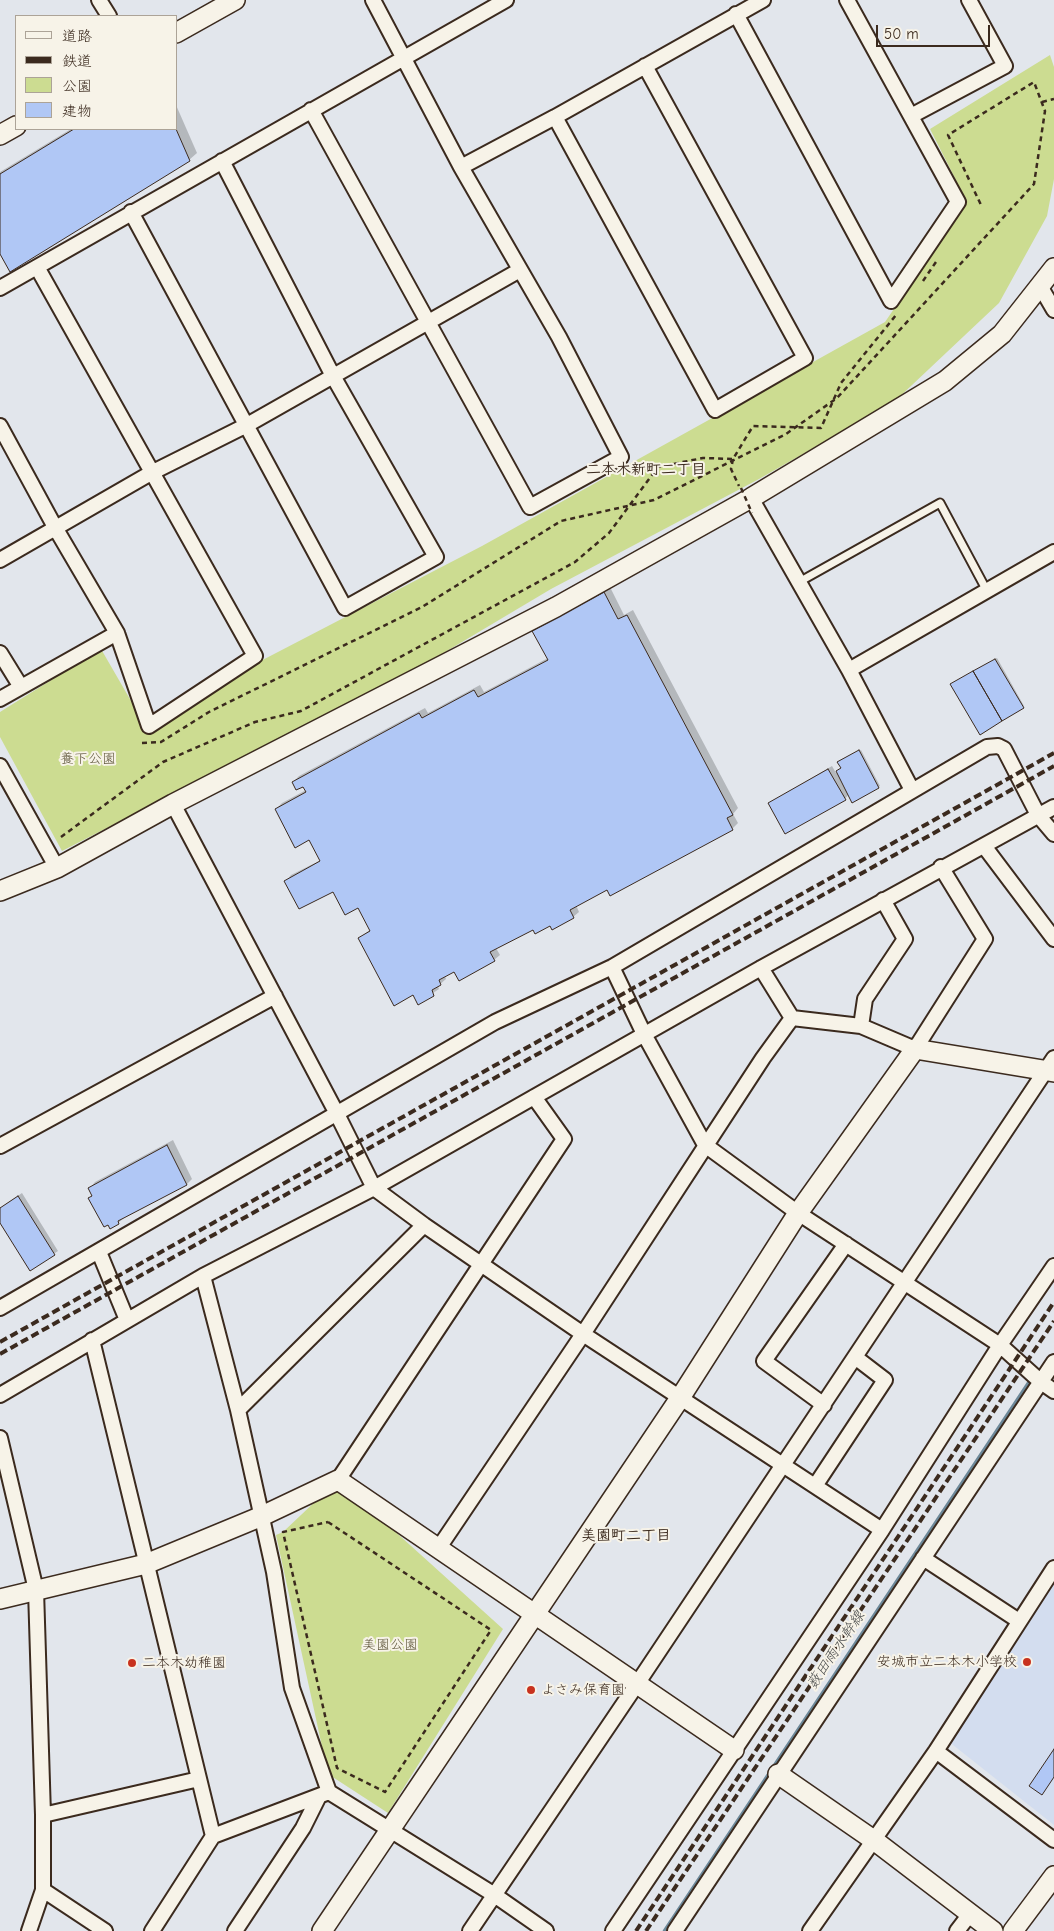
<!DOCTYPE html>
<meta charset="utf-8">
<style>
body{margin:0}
#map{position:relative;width:1054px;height:1931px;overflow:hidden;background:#e2e6ec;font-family:"Comic Neue","Klee One",sans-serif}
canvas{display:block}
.legend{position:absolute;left:15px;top:15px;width:162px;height:115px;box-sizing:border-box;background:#f7f3e8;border:1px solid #aca397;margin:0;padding:6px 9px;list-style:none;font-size:15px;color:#3b2a1e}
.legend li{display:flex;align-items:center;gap:10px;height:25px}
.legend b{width:25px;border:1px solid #aca397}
.scale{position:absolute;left:876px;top:25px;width:114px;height:22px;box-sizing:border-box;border:2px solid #3b2a1e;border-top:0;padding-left:6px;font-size:15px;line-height:18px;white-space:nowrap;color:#3b2a1e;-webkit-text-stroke:4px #f7f3e8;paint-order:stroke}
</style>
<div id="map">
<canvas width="1054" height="1931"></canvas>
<ul class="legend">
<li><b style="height:6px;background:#f7f3e8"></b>道路</li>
<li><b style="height:6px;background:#3b2a1e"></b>鉄道</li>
<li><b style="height:14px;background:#ccdc91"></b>公園</li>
<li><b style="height:14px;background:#b0c7f5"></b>建物</li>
</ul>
<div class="scale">50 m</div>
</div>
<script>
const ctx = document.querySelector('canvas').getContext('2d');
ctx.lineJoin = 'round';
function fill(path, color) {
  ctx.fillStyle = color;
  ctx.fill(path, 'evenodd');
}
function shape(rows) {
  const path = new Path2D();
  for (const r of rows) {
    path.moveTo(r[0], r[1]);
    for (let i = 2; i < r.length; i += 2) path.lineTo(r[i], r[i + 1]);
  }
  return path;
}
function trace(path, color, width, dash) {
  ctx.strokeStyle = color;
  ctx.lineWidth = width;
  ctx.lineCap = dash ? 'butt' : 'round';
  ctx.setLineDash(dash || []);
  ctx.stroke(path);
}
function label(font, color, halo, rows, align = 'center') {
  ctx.font = font + ' "Comic Neue","Klee One",sans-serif';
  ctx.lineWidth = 4;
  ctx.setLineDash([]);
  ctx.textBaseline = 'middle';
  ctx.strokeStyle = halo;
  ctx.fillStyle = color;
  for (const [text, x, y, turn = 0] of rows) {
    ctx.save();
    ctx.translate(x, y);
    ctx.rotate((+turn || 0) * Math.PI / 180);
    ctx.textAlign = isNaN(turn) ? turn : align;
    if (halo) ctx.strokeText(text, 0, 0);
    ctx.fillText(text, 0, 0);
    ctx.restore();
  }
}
fill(shape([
 [1054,1583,1054,1825,948,1741]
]), '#d3ddef');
fill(shape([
 [1050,55,1054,67,1054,179,1047,216,999,303,894,402,759,479,551,589,415,670,62,851,0,737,0,712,101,649,149,732,251,666,482,546,885,322,967,202,930,129],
 [338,1480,503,1629,388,1813,328,1774,276,1535,283,1532]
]), '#ccdc91');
fill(shape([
 [176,105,197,153,189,160,0,251,0,172,71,129,176,129],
 [610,587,624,615,633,610,738,808,733,814,738,823,732,829,610,895,607,888,576,905,579,912,573,917,533,928,496,948,500,955,494,960,455,970,445,976,446,979,438,986,439,989,418,1003,413,994,359,938,371,929,359,906,333,890,286,881,291,875,321,860,310,839,276,809,282,803,306,790,304,785,293,782,299,776,425,708,428,713,480,685,484,692,548,658,533,631,539,625],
 [997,658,1024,706,1023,707,952,684],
 [861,750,880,786,878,787,849,794,845,799,769,803,832,766,836,773,842,768,840,760],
 [173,1140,192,1179,187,1184,124,1218,118,1223,89,1199,93,1195,90,1188,95,1182],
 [22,1193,58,1251,30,1270,0,1221,0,1208]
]), '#0003');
trace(shape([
 [665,1931,1029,1383]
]), '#6c8899', 4.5);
const building = shape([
 [74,129,176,129,190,161,10,272,0,254,0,174,74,129],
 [604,592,618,619,627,615,733,815,727,818,733,830,610,896,607,890,570,910,574,918,552,930,550,926,535,934,533,930,490,952,495,961,459,981,454,972,439,980,441,985,432,990,434,996,418,1005,413,995,394,1006,358,938,370,931,358,908,345,915,333,892,299,909,284,881,320,861,309,840,295,848,275,809,306,792,303,787,296,790,292,782,419,713,422,718,474,690,478,697,548,660,532,631,604,592],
 [995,659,1024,708,1002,721,973,671,995,659],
 [973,671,1002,721,980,735,950,684,973,671],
 [859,750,879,788,852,803,836,771,841,768,837,762,859,750],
 [828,769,846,800,785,834,768,803,828,769],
 [167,1145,187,1185,118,1221,119,1224,110,1229,108,1225,104,1227,88,1198,92,1196,88,1188,167,1145],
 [18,1196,55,1255,30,1271,0,1223,0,1208,18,1196],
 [1054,1749,1054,1777,1042,1795,1029,1786,1054,1749]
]);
fill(building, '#b0c7f5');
trace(building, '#3b2a1e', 1);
const lane = shape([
 [799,582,940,503,987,591]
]);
const street = shape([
 [99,0,109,16],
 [736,14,891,301,958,202,847,0],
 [311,110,530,507,621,457,559,337,461,167,373,0],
 [911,116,1005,66,969,0],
 [555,117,715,410,805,358,645,66],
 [461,167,555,117,763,0],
 [131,212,345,608,436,557,333,376,222,161],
 [1040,286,1054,310],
 [0,288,506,0],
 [0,426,56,529,117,633,149,726,255,656,37,267],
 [751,498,849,670,912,790],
 [0,560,151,473,247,425,520,270],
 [0,653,21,687],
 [849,670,1054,552],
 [0,699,117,633],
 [0,766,57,868],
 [173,804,336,1112,374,1188,424,1225,583,1334,882,1530],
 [984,846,1054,939],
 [612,967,644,1034,705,1145,798,1213,1000,1345,1041,1382,1054,1391],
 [761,968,792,1018],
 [792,1018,861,1026,915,1049,985,939,941,867],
 [861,1026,865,999,905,939,883,900],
 [0,1146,275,996],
 [99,1252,127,1320],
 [203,1276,238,1410,274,1572,292,1688,329,1792,493,1894,546,1931],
 [0,1308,495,1022,612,967,987,747,998,746,1004,749,1038,815,1054,834],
 [92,1340,213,1836],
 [0,1395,203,1276,374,1188,761,968,1054,807],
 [824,1405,764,1361,846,1244],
 [238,1410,424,1225],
 [0,1438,36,1590,43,1815,43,1890,29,1931],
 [338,1480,564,1139,534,1097],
 [815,1486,885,1380,855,1357],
 [438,1549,583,1334,763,1058,792,1018],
 [923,1558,1019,1621],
 [936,1751,1054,1840],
 [43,1815,199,1779],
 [43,1890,105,1931],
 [152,1931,213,1836,329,1792],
 [235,1931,303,1828,319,1796],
 [470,1931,637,1684,1054,1058],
 [613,1931,882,1530,1000,1345,1054,1266],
 [675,1931,1054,1362],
 [810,1931,936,1751,1054,1568],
 [957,1931,970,1914]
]);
const secondary = shape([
 [176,33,235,0],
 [0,135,16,126],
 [0,891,57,868,173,804,556,607,751,498,945,381,1002,334,1054,268],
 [0,1599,146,1564,262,1516,338,1480,734,1750],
 [778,1774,875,1841,993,1931],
 [322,1931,680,1398,798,1213,915,1049,1054,1072],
 [1013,1931,1054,1876]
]);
trace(lane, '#3b2a1e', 11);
trace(street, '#3b2a1e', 18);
trace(secondary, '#3b2a1e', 22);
trace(shape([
 [1042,102,1054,99],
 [923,281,938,259],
 [733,459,731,469,739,486],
 [142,743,161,742,209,712,422,607,561,521,654,500,786,434,837,398,1034,184,1045,111,1034,82,948,135,981,205],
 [61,837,163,762,255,722,301,711,575,562,609,533,658,467,703,458,733,459,753,426,821,428,841,383,896,315],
 [328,1522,491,1630,385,1792,337,1768,283,1532,328,1522]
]), '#3b2a1e', 2.5, [5, 4]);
trace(lane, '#f7f3e8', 7);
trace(street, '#f7f3e8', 14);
trace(secondary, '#f7f3e8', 19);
trace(shape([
 [0,1342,1054,753],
 [0,1354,1054,766],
 [636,1931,1054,1302],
 [646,1931,1054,1321]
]), '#3b2a1e', 4, [8, 4]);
trace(shape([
 [741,488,752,513]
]), '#3b2a1e', 2.5, [5, 4]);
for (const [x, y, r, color] of [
 [1027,1662,5,"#c8321e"],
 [132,1663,5,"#c8321e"],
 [531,1690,5,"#c8321e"]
]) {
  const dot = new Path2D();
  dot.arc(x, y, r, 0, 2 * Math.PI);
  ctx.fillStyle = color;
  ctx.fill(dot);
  trace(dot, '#f7f3e8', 2);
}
label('14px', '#5f563b', '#f7f3e8', [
 ["養下公園",88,759],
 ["美園公園",390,1645]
]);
label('14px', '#3b2a1e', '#f7f3e8', [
 ["安城市立二本木小学校",1017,1662,"right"],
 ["二本木幼稚園",142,1663],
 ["よさみ保育園",541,1690]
], 'left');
label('bold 15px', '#3b2a1e', '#f7f3e8', [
 ["二本木新町二丁目",646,470],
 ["美園町二丁目",626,1536]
]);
label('italic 15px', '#4f5151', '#f7f3e8', [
 ["薮田雨水幹線",836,1650,-56]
]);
</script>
